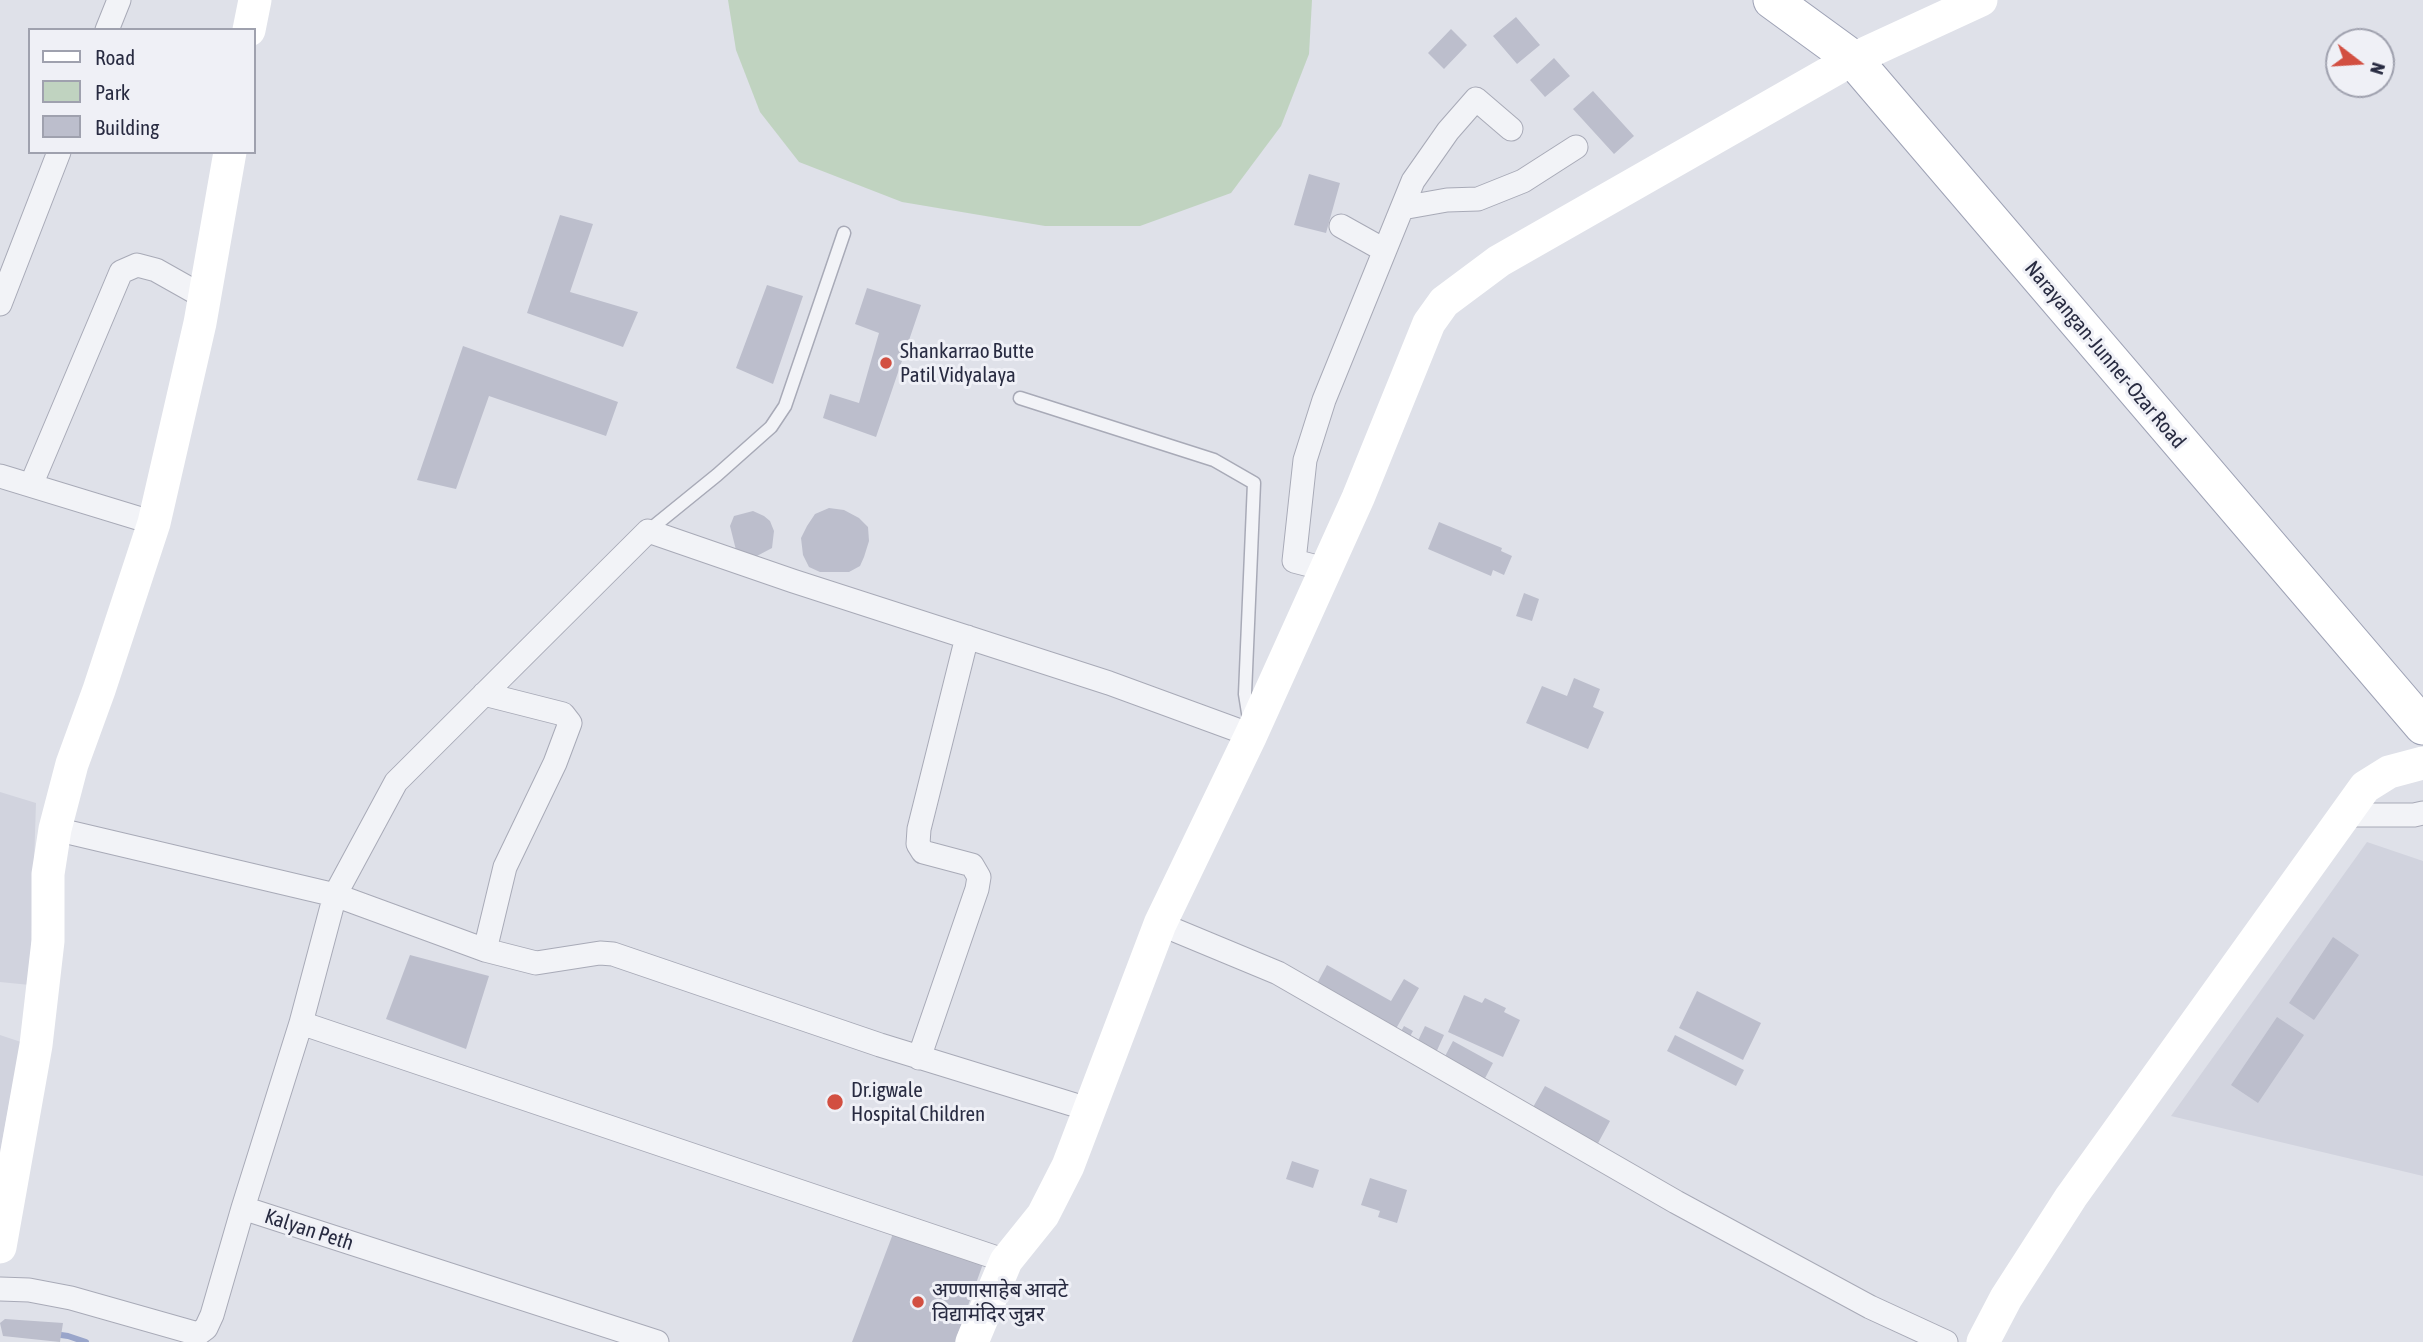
<!DOCTYPE html>
<meta charset="utf-8">
<style>
body{margin:0}
#map{position:relative;width:2423px;height:1342px;overflow:hidden;background:#dfe1e9;font-family:"Asap Condensed",sans-serif}
canvas{display:block}
.legend{position:absolute;left:28px;top:28px;width:228px;height:126px;box-sizing:border-box;background:#eff0f6;border:2px solid #9fa1ae;margin:0;padding:9px 12px;list-style:none;font-size:21px;color:#282b41}
.legend li{display:flex;align-items:center;gap:14px;height:35px}
.legend b{width:35px;border:2px solid #9fa1ae}
.north{position:absolute;left:2325px;top:28px;width:70px;height:70px;box-sizing:border-box;background:#eff0f6;border:2px solid #9fa1ae;border-radius:50%;rotate:107deg;font-size:19px;font-weight:700;line-height:28px;text-align:center;color:#282b41}
.north::after{content:'';display:block;margin:auto;width:24px;height:32px;background:#d24f41;clip-path:polygon(50% 0,100% 100%,50% 72%,0 100%)}
</style>
<div id="map">
<canvas width="2423" height="1342"></canvas>
<ul class="legend">
<li><b style="height:9px;background:#fff"></b>Road</li>
<li><b style="height:19px;background:#c0d3c0"></b>Park</li>
<li><b style="height:19px;background:#bcbecc"></b>Building</li>
</ul>
<div class="north">N</div>
</div>
<script>
const ctx = document.querySelector('canvas').getContext('2d');
ctx.lineJoin = 'round';
function fill(path, color) {
  ctx.fillStyle = color;
  ctx.fill(path, 'evenodd');
}
function shape(rows) {
  const path = new Path2D();
  for (const r of rows) {
    path.moveTo(r[0], r[1]);
    for (let i = 2; i < r.length; i += 2) path.lineTo(r[i], r[i + 1]);
  }
  return path;
}
function trace(path, color, width, dash) {
  ctx.strokeStyle = color;
  ctx.lineWidth = width;
  ctx.lineCap = dash ? 'butt' : 'round';
  ctx.setLineDash(dash || []);
  ctx.stroke(path);
}
function label(font, color, halo, rows, align = 'center') {
  ctx.font = font + ' "Asap Condensed","Noto Sans Devanagari",sans-serif';
  ctx.lineWidth = 6;
  ctx.setLineDash([]);
  ctx.textBaseline = 'middle';
  ctx.strokeStyle = halo;
  ctx.fillStyle = color;
  for (const [text, x, y, turn = 0] of rows) {
    ctx.save();
    ctx.translate(x, y);
    ctx.rotate((+turn || 0) * Math.PI / 180);
    ctx.textAlign = isNaN(turn) ? turn : align;
    if (halo) ctx.strokeText(text, 0, 0);
    ctx.fillText(text, 0, 0);
    ctx.restore();
  }
}
fill(shape([
 [0,792,36,803,30,985,0,982],
 [2367,842,2423,861,2423,1176,2171,1116],
 [0,1035,21,1042,0,1152]
]), '#d1d3de');
fill(shape([
 [728,0,1312,0,1309,54,1281,126,1231,193,1140,226,1045,226,902,202,799,162,760,112,736,50]
]), '#c0d3c0');
trace(shape([
 [54,1334,68,1336,86,1342]
]), '#99a5ca', 6);
fill(shape([
 [1516,17,1540,45,1517,64,1493,36],
 [1451,29,1467,45,1444,69,1428,53],
 [1554,58,1570,76,1545,97,1530,80],
 [1593,91,1634,136,1614,154,1573,109],
 [1309,174,1340,183,1326,233,1294,225],
 [560,215,593,224,570,292,638,312,623,347,527,313],
 [767,285,803,296,773,384,736,368],
 [867,288,921,305,876,437,823,418,830,394,859,403,879,333,855,324],
 [463,346,618,402,606,436,489,396,456,489,417,480],
 [829,508,844,510,859,518,868,527,869,541,864,557,860,566,849,572,820,572,809,567,803,555,801,538,807,526,815,514],
 [753,511,764,516,770,521,774,531,772,548,755,557,736,550,730,526,734,516],
 [1439,522,1502,548,1501,551,1512,556,1504,575,1493,570,1491,576,1428,549],
 [1524,593,1539,599,1532,621,1516,616],
 [1574,678,1600,689,1593,707,1604,712,1588,749,1526,723,1542,686,1567,696],
 [2333,937,2359,955,2314,1020,2289,1003],
 [410,955,489,976,466,1049,386,1019],
 [1327,965,1391,1001,1404,979,1419,988,1393,1034,1314,989],
 [1697,991,1761,1023,1743,1060,1679,1028],
 [1464,995,1482,1003,1485,998,1506,1008,1504,1012,1520,1020,1503,1057,1448,1032],
 [2277,1017,2304,1035,2258,1103,2231,1085],
 [1404,1026,1413,1031,1408,1040,1399,1035],
 [1425,1026,1444,1035,1434,1057,1415,1047],
 [1675,1035,1744,1070,1736,1086,1667,1051],
 [1453,1041,1493,1063,1483,1082,1443,1060],
 [1545,1086,1610,1121,1597,1145,1532,1109],
 [1292,1161,1319,1170,1313,1188,1286,1179],
 [1370,1178,1407,1190,1397,1223,1378,1217,1380,1211,1361,1205],
 [894,1231,984,1261,955,1342,852,1342],
 [5,1319,63,1323,60,1342,3,1336,0,1323]
]), '#bcbecc');
const lane = shape([
 [1020,398,1214,460,1254,483,1245,694,1249,719],
 [648,531,717,475,771,427,785,406,844,233]
]);
const street = shape([
 [107,30,119,0],
 [1402,208,1413,181,1448,131,1476,99,1511,129],
 [1341,226,1384,250],
 [0,304,59,152],
 [0,476,154,523],
 [31,485,121,272,137,265,156,270,204,297],
 [1325,569,1294,561,1305,460,1324,400,1402,208,1447,200,1478,199,1523,181,1576,147],
 [484,694,563,714,570,723,555,763,505,867,485,950],
 [2343,815,2414,815,2423,813],
 [55,829,335,895,301,1023,243,1208],
 [1160,924,1278,973,1676,1202,1870,1307,1946,1342],
 [301,1023,1006,1261],
 [919,1058,977,889,979,877,972,865,923,852,918,844,919,829,967,637],
 [1091,1110,880,1045,613,954,600,953,536,963,485,950,335,895,396,782,648,531,793,581,1109,683,1251,735],
 [0,1289,29,1290,71,1298,198,1334,206,1328,212,1315,243,1208,657,1342]
]);
const primary = shape([
 [1772,0,1853,59,2423,726]
]);
trace(lane, '#a8aab7', 15);
trace(street, '#a8aab7', 25);
trace(primary, '#9ea2b5', 39);
trace(lane, '#f2f3f7', 12);
trace(street, '#f2f3f7', 23);
trace(shape([
 [249,30,255,0],
 [0,1247,36,1045,48,941,48,874,55,829,72,764,99,690,154,523,200,323,230,152],
 [972,1342,1006,1261,1043,1215,1068,1166,1160,924,1251,735,1358,498,1429,323,1444,302,1499,261,1853,59,1981,0],
 [1983,1342,2006,1298,2071,1197,2365,787,2389,772,2423,763]
]), '#fff', 33);
trace(primary, '#fff', 37);
for (const [x, y, r, color] of [
 [886,363,7,"#d24f41"],
 [835,1102,9,"#d24f41"],
 [918,1302,7,"#d24f41"]
]) {
  const dot = new Path2D();
  dot.arc(x, y, r, 0, 2 * Math.PI);
  ctx.fillStyle = color;
  ctx.fill(dot);
  trace(dot, '#eff0f6', 2.5);
}
label('21px', '#282b41', '#eff0f6', [
 ["Shankarrao Butte",900,351],
 ["Patil Vidyalaya",900,375],
 ["Dr.igwale",851,1090],
 ["Hospital Children",851,1114],
 ["अण्णासाहेब आवटे",932,1290],
 ["विद्यामंदिर जुन्नर",932,1314]
], 'left');
label('21px', '#282b41', '#eff0f6', [
 ["Narayangan-Junner-Ozar Road",2105,355,50],
 ["Kalyan Peth",309,1230,18]
]);
</script>
